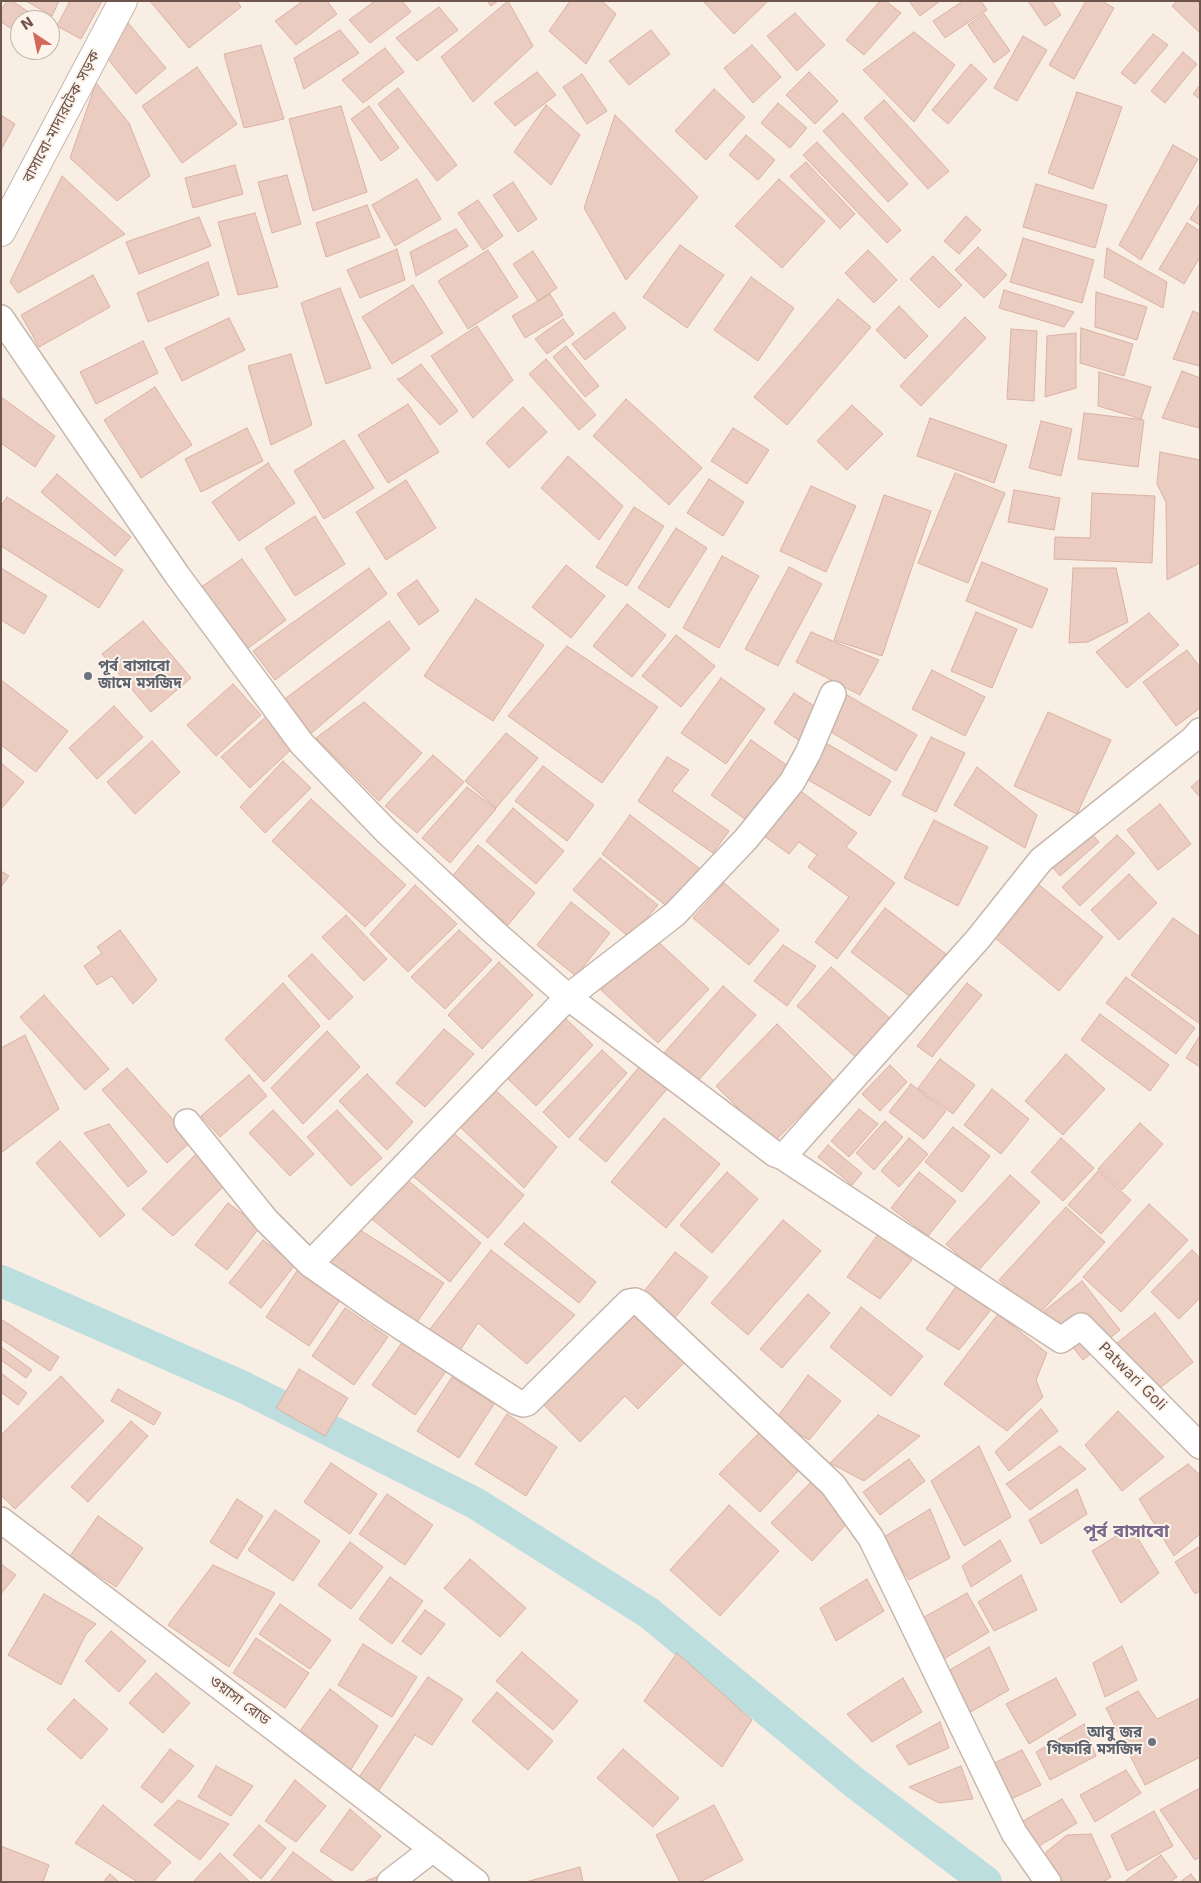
<!DOCTYPE html>
<meta charset="utf-8">
<style>
body{margin:0}
#map{position:relative;width:1201px;height:1883px;overflow:hidden;background:#f9eee4;font-family:"DejaVu Sans",sans-serif}
canvas{display:block}
.frame{position:absolute;inset:0;border:2px solid #6d554d;pointer-events:none}
.north{position:absolute;left:10px;top:10px;width:50px;height:50px;box-sizing:border-box;background:#fcf3ea;border:1px solid #c3b4ab;border-radius:50%;rotate:326deg;font-size:14px;font-weight:700;line-height:20px;text-align:center;color:#6d554d}
.north::after{content:'';display:block;margin:auto;width:18px;height:22px;background:#d2675a;clip-path:polygon(50% 0,100% 100%,50% 72%,0 100%)}
</style>
<div id="map">
<canvas width="1201" height="1883"></canvas>
<div class="frame"></div>
<div class="north">N</div>
</div>
<script>
const ctx = document.querySelector('canvas').getContext('2d');
ctx.lineJoin = 'round';
function shape(rows) {
  const path = new Path2D();
  for (const r of rows) {
    path.moveTo(r[0], r[1]);
    for (let i = 2; i < r.length; i += 2) path.lineTo(r[i], r[i + 1]);
  }
  return path;
}
function trace(path, color, width, dash) {
  ctx.strokeStyle = color;
  ctx.lineWidth = width;
  ctx.lineCap = dash ? 'butt' : 'round';
  ctx.setLineDash(dash || []);
  ctx.stroke(path);
}
function fill(path, color) {
  ctx.fillStyle = color;
  ctx.fill(path, 'evenodd');
}
function label(font, color, halo, rows, align = 'center') {
  ctx.font = font + ' "DejaVu Sans","Noto Sans Bengali",sans-serif';
  ctx.lineWidth = 4;
  ctx.setLineDash([]);
  ctx.textBaseline = 'middle';
  ctx.strokeStyle = halo;
  ctx.fillStyle = color;
  for (const [text, x, y, turn = 0] of rows) {
    ctx.save();
    ctx.translate(x, y);
    ctx.rotate((+turn || 0) * Math.PI / 180);
    ctx.textAlign = isNaN(turn) ? turn : align;
    if (halo) ctx.strokeText(text, 0, 0);
    ctx.fillText(text, 0, 0);
    ctx.restore();
  }
}
trace(shape([
 [1,1281,243,1387,475,1503,649,1613,855,1783,986,1882]
]), '#bcdedf', 32);
const building = shape([
 [7,1,12,1,35,16,32,20,20,20,20,34,1,22,1,10,7,1],
 [26,1,59,1,52,16,26,1],
 [70,1,102,1,81,39,57,26,70,1],
 [150,1,237,1,241,7,189,48,150,1],
 [303,1,327,1,337,14,296,45,275,21,303,1],
 [375,1,402,1,411,12,370,43,349,20,375,1],
 [487,1,498,1,491,6,487,1],
 [508,1,533,46,473,102,441,57,508,1],
 [570,1,602,1,616,14,586,64,549,31,570,1],
 [703,1,768,1,734,34,703,1],
 [880,1,886,1,901,13,864,55,846,40,880,1],
 [909,1,940,1,920,16,909,1],
 [963,1,981,1,987,10,945,38,933,21,963,1],
 [1028,1,1052,1,1061,15,1045,26,1028,1],
 [1086,1,1102,1,1114,8,1074,79,1049,65,1086,1],
 [1177,1,1200,2,1200,33,1172,6,1177,1],
 [439,7,458,30,417,61,396,38,439,7],
 [795,13,825,45,797,71,767,36,795,13],
 [984,14,1010,51,994,63,968,25,984,14],
 [124,18,166,68,136,94,108,59,124,18],
 [340,30,359,53,304,89,294,58,340,30],
 [651,30,670,54,629,85,609,61,651,30],
 [914,32,955,65,914,122,863,70,914,32],
 [1153,34,1168,45,1135,84,1121,73,1153,34],
 [1023,36,1047,50,1017,101,994,88,1023,36],
 [261,45,284,119,244,128,224,54,261,45],
 [752,45,781,77,753,103,724,68,752,45],
 [385,48,404,72,363,103,342,80,385,48],
 [1183,52,1197,64,1165,103,1151,91,1183,52],
 [971,64,987,79,948,124,932,110,971,64],
 [197,67,237,124,182,163,142,106,197,67],
 [537,72,556,95,515,126,494,103,537,72],
 [809,72,838,101,815,124,786,95,809,72],
 [582,74,607,111,587,124,563,87,582,74],
 [96,83,129,123,150,176,117,201,70,158,96,83],
 [1200,85,1200,99,1193,94,1200,85],
 [398,88,457,165,437,181,378,104,398,88],
 [714,89,745,117,706,160,675,131,714,89],
 [1077,92,1122,107,1093,189,1048,173,1077,92],
 [884,100,949,171,928,189,864,118,884,100],
 [778,103,807,128,790,148,761,123,778,103],
 [546,105,580,135,551,185,514,152,546,105],
 [341,106,367,192,313,211,289,119,341,106],
 [369,106,399,148,381,161,351,119,369,106],
 [843,113,908,184,888,202,823,131,843,113],
 [1,115,15,124,1,150,1,115],
 [615,115,698,197,626,280,584,208,615,115],
 [746,135,775,160,758,180,729,155,746,135],
 [817,142,901,230,887,243,803,155,817,142],
 [1173,145,1198,159,1141,260,1119,245,1173,145],
 [806,162,855,214,840,229,790,176,806,162],
 [235,165,243,194,193,208,185,178,235,165],
 [287,175,301,224,272,233,258,182,287,175],
 [62,176,125,234,18,293,10,282,62,176],
 [417,179,441,219,395,246,372,205,417,179],
 [779,179,825,221,782,268,735,226,779,179],
 [513,182,537,219,518,232,493,195,513,182],
 [1036,184,1107,205,1095,248,1023,227,1036,184],
 [478,200,503,236,483,250,458,213,478,200],
 [1200,203,1200,225,1190,219,1200,203],
 [367,205,380,237,326,257,316,223,367,205],
 [255,213,278,287,238,295,218,222,255,213],
 [966,216,981,230,959,254,944,241,966,216],
 [199,217,211,246,139,274,126,242,199,217],
 [1187,223,1200,231,1200,257,1184,284,1159,269,1187,223],
 [456,229,468,246,416,276,410,252,456,229],
 [1023,238,1094,260,1082,303,1010,282,1023,238],
 [680,245,724,275,687,328,643,297,680,245],
 [978,247,1007,275,984,298,955,270,978,247],
 [1107,248,1167,282,1163,308,1104,277,1107,248],
 [397,249,405,280,360,298,347,270,397,249],
 [488,250,518,297,468,329,438,281,488,250],
 [868,250,897,280,874,303,845,273,868,250],
 [533,251,557,288,538,301,513,264,533,251],
 [933,256,962,285,939,308,910,279,933,256],
 [208,262,219,295,148,322,137,293,208,262],
 [93,275,110,307,39,347,21,315,93,275],
 [751,277,794,308,758,361,714,330,751,277],
 [413,285,443,333,392,364,362,317,413,285],
 [340,288,371,368,326,384,301,303,340,288],
 [1004,290,1074,312,1064,327,999,308,1004,290],
 [1096,292,1147,307,1137,340,1095,327,1096,292],
 [550,294,563,315,525,338,512,316,550,294],
 [838,299,871,327,787,425,754,397,838,299],
 [899,306,928,336,905,359,876,330,899,306],
 [1193,311,1200,314,1200,366,1173,359,1193,311],
 [614,312,626,328,585,360,572,344,614,312],
 [965,317,986,338,921,406,900,386,965,317],
 [229,318,245,350,182,381,165,348,229,318],
 [563,319,574,334,547,354,535,339,563,319],
 [477,326,513,380,473,418,431,356,477,326],
 [1081,328,1133,344,1124,376,1080,363,1081,328],
 [1011,329,1037,331,1034,401,1007,399,1011,329],
 [1076,333,1076,388,1045,397,1047,336,1076,333],
 [143,341,158,373,96,404,80,372,143,341],
 [566,346,599,386,585,397,553,357,566,346],
 [291,354,312,425,271,445,248,366,291,354],
 [546,359,596,415,579,430,529,374,546,359],
 [421,364,458,411,440,425,397,379,401,378,421,364],
 [1182,371,1200,378,1199,428,1162,418,1182,371],
 [1099,372,1151,387,1141,419,1098,406,1099,372],
 [155,387,192,445,141,478,104,420,155,387],
 [1,397,55,436,35,467,1,443,1,397],
 [626,399,702,468,669,505,593,436,626,399],
 [408,404,439,452,388,483,358,435,408,404],
 [852,405,883,434,847,470,817,441,852,405],
 [523,407,547,432,509,468,486,443,523,407],
 [1084,413,1144,420,1138,467,1078,459,1084,413],
 [930,418,1007,445,994,483,917,456,930,418],
 [1041,421,1072,429,1061,476,1029,468,1041,421],
 [247,428,263,461,201,492,185,459,247,428],
 [733,428,769,450,747,484,711,461,733,428],
 [344,440,374,488,324,519,294,471,344,440],
 [1160,452,1200,460,1200,563,1167,580,1166,502,1157,484,1160,452],
 [568,456,623,506,599,540,541,488,568,456],
 [268,463,295,503,239,541,212,502,268,463],
 [955,473,1005,493,968,583,918,563,955,473],
 [57,474,131,537,115,556,41,492,57,474],
 [709,479,744,502,723,536,687,513,709,479],
 [406,480,436,528,386,560,356,512,406,480],
 [811,486,856,506,826,572,780,551,811,486],
 [1014,490,1060,498,1054,530,1008,522,1014,490],
 [1092,493,1155,496,1152,563,1054,559,1055,537,1090,538,1092,493],
 [884,495,931,511,882,656,834,640,884,495],
 [7,497,123,570,99,608,1,546,1,506,7,497],
 [634,507,664,526,627,586,596,567,634,507],
 [315,516,345,564,295,596,265,548,315,516],
 [676,528,707,548,669,608,638,588,676,528],
 [722,556,759,576,719,648,683,628,722,556],
 [242,559,286,620,247,649,201,587,242,559],
 [982,562,1048,589,1032,628,966,601,982,562],
 [566,565,605,596,571,638,532,607,566,565],
 [789,567,822,584,778,666,745,649,789,567],
 [1,568,47,596,24,634,1,620,1,568],
 [369,568,387,594,275,680,253,651,369,568],
 [1073,568,1116,568,1128,622,1088,642,1069,643,1073,568],
 [417,580,439,611,419,625,397,594,417,580],
 [476,599,544,645,493,721,424,676,476,599],
 [627,604,666,635,632,677,593,646,627,604],
 [976,612,1017,629,992,688,951,671,976,612],
 [1149,613,1179,645,1127,688,1096,652,1149,613],
 [143,621,191,678,151,712,102,654,143,621],
 [389,621,410,649,307,737,278,704,389,621],
 [811,632,879,660,860,695,796,662,811,632],
 [676,635,715,666,681,707,642,676,676,635],
 [567,646,658,707,602,783,508,716,567,646],
 [1187,650,1200,667,1200,708,1176,726,1143,682,1187,650],
 [932,670,985,697,965,736,912,709,932,670],
 [721,678,765,709,726,764,681,733,721,678],
 [1,680,68,731,36,772,1,745,1,680],
 [233,684,261,715,216,756,187,725,233,684],
 [794,693,822,711,807,746,774,723,794,693],
 [847,695,917,735,896,771,826,729,847,695],
 [364,702,422,753,379,801,316,738,364,702],
 [114,706,143,737,97,779,69,748,114,706],
 [1048,712,1111,740,1077,814,1014,786,1048,712],
 [267,716,295,746,250,788,221,757,267,716],
 [506,733,538,758,496,808,465,781,506,733],
 [931,737,965,753,936,812,902,795,931,737],
 [751,740,795,771,755,826,711,795,751,740],
 [821,740,891,781,870,816,800,775,821,740],
 [152,741,180,772,135,814,107,782,152,741],
 [433,755,464,782,417,833,385,806,433,755],
 [667,757,689,770,672,791,729,831,713,853,638,801,667,757],
 [283,761,311,788,265,833,240,807,283,761],
 [1,763,24,782,1,809,1,763],
 [543,766,594,805,567,841,515,801,543,766],
 [977,767,1037,815,1025,848,954,805,977,767],
 [1200,779,1200,797,1191,787,1200,779],
 [467,787,496,809,450,863,422,838,467,787],
 [795,787,857,833,846,847,895,883,837,959,815,942,849,897,808,867,817,855,799,842,789,854,760,833,795,787],
 [311,799,406,885,365,927,272,841,311,799],
 [1160,804,1191,844,1158,870,1127,830,1160,804],
 [513,808,564,851,536,884,486,841,513,808],
 [630,815,699,868,669,908,602,854,630,815],
 [934,820,988,847,958,906,904,878,934,820],
 [1088,830,1099,842,1060,876,1049,863,1088,830],
 [1117,835,1135,853,1080,906,1062,887,1117,835],
 [478,845,535,893,508,925,451,878,478,845],
 [600,858,658,905,630,938,573,890,600,858],
 [1,871,9,876,1,887,1,871],
 [1129,874,1157,903,1119,940,1091,910,1129,874],
 [724,883,779,930,749,965,693,918,724,883],
 [1038,884,1103,937,1059,991,994,937,1038,884],
 [415,885,457,924,408,972,370,934,415,885],
 [571,902,610,933,576,976,537,945,571,902],
 [885,908,946,954,912,998,851,952,885,908],
 [346,915,387,959,364,981,322,937,346,915],
 [1173,918,1200,937,1200,1024,1131,975,1173,918],
 [120,930,157,980,133,1004,112,976,97,985,84,966,102,953,97,947,120,930],
 [459,930,492,960,445,1009,411,977,459,930],
 [652,936,709,989,658,1043,601,990,652,936],
 [783,945,816,966,787,1006,754,981,783,945],
 [312,954,353,997,329,1020,288,976,312,954],
 [499,962,533,995,482,1049,448,1015,499,962],
 [831,967,893,1021,859,1060,797,1006,831,967],
 [1126,977,1195,1028,1176,1054,1106,1003,1126,977],
 [283,983,320,1026,264,1082,225,1039,283,983],
 [967,983,982,995,932,1057,917,1046,967,983],
 [723,986,756,1015,697,1082,664,1053,723,986],
 [44,995,109,1069,85,1090,20,1017,44,995],
 [559,1012,593,1045,536,1106,502,1073,559,1012],
 [1100,1014,1169,1065,1150,1091,1081,1040,1100,1014],
 [777,1024,834,1081,773,1143,716,1086,777,1024],
 [444,1029,474,1054,425,1107,396,1083,444,1029],
 [327,1031,360,1067,303,1124,271,1088,327,1031],
 [25,1035,59,1109,1,1153,1,1048,25,1035],
 [1199,1037,1200,1038,1200,1067,1186,1058,1199,1037],
 [602,1050,627,1073,569,1138,543,1112,602,1050],
 [1066,1054,1105,1089,1063,1135,1025,1101,1066,1054],
 [940,1059,975,1085,953,1114,918,1088,940,1059],
 [890,1065,907,1082,880,1111,862,1094,890,1065],
 [640,1066,667,1089,606,1162,579,1139,640,1066],
 [127,1068,192,1141,167,1163,102,1090,127,1068],
 [367,1074,413,1122,387,1150,339,1101,367,1074],
 [249,1075,267,1096,220,1137,201,1116,249,1075],
 [911,1084,946,1111,924,1139,889,1112,911,1084],
 [491,1086,557,1147,524,1188,457,1124,491,1086],
 [992,1089,1029,1119,1001,1154,964,1125,992,1089],
 [859,1109,878,1124,849,1157,831,1141,859,1109],
 [273,1110,314,1154,290,1176,249,1133,273,1110],
 [337,1110,382,1158,351,1186,307,1137,337,1110],
 [664,1118,720,1164,666,1228,611,1182,664,1118],
 [885,1121,903,1137,874,1170,856,1153,885,1121],
 [1140,1123,1163,1144,1122,1190,1098,1169,1140,1123],
 [109,1124,147,1172,128,1187,84,1133,109,1124],
 [953,1127,990,1156,962,1192,925,1162,953,1127],
 [450,1130,524,1195,488,1238,409,1173,450,1130],
 [909,1138,928,1154,899,1187,881,1171,909,1138],
 [1061,1138,1094,1168,1063,1201,1031,1172,1061,1138],
 [60,1141,125,1215,100,1237,36,1163,60,1141],
 [828,1145,862,1173,852,1185,818,1157,828,1145],
 [196,1154,227,1183,173,1236,142,1209,196,1154],
 [1098,1171,1131,1200,1101,1234,1068,1205,1098,1171],
 [727,1172,758,1199,712,1253,680,1225,727,1172],
 [919,1172,956,1201,928,1236,891,1208,919,1172],
 [1010,1175,1040,1202,977,1272,946,1244,1010,1175],
 [403,1176,481,1243,450,1282,368,1216,403,1176],
 [228,1203,260,1227,227,1270,195,1245,228,1203],
 [1149,1204,1188,1240,1121,1312,1083,1277,1149,1204],
 [1066,1207,1105,1242,1038,1315,999,1280,1066,1207],
 [783,1220,821,1251,748,1335,711,1303,783,1220],
 [524,1223,596,1282,579,1303,504,1244,524,1223],
 [357,1228,444,1283,415,1325,326,1266,357,1228],
 [879,1233,912,1260,880,1299,847,1277,879,1233],
 [263,1240,295,1265,261,1308,229,1283,263,1240],
 [491,1250,575,1315,527,1364,478,1323,457,1355,427,1333,491,1250],
 [1192,1250,1200,1258,1200,1298,1179,1319,1151,1292,1192,1250],
 [675,1252,708,1277,674,1319,642,1294,675,1252],
 [299,1268,342,1297,309,1346,266,1317,299,1268],
 [1082,1281,1120,1330,1083,1360,1044,1311,1082,1281],
 [957,1285,990,1311,959,1350,926,1329,957,1285],
 [808,1294,830,1313,782,1368,760,1349,808,1294],
 [636,1307,688,1359,638,1409,625,1396,580,1442,541,1402,636,1307],
 [861,1307,923,1356,891,1396,830,1347,861,1307],
 [345,1308,388,1337,354,1385,312,1356,345,1308],
 [1155,1313,1193,1362,1155,1392,1117,1343,1155,1313],
 [998,1314,1047,1353,1036,1380,1043,1397,1007,1431,944,1384,998,1314],
 [1,1319,59,1357,50,1371,1,1339,1,1319],
 [406,1337,449,1367,415,1415,372,1385,406,1337],
 [1,1347,32,1370,26,1378,1,1360,1,1347],
 [299,1369,348,1398,325,1436,276,1408,299,1369],
 [1,1373,27,1393,18,1405,1,1392,1,1373],
 [808,1375,841,1401,809,1440,776,1419,808,1375],
 [61,1376,104,1421,15,1509,1,1495,1,1435,61,1376],
 [452,1377,494,1404,459,1458,417,1431,452,1377],
 [118,1389,161,1413,154,1425,111,1401,118,1389],
 [1041,1409,1058,1431,1009,1471,995,1452,1041,1409],
 [1118,1411,1164,1457,1122,1491,1085,1445,1118,1411],
 [507,1414,557,1447,526,1496,475,1464,507,1414],
 [878,1415,920,1436,864,1481,830,1463,878,1415],
 [131,1421,148,1436,88,1502,71,1487,131,1421],
 [761,1431,800,1469,760,1512,719,1474,761,1431],
 [979,1446,1011,1517,964,1546,931,1481,979,1446],
 [1060,1446,1086,1469,1030,1510,1006,1484,1060,1446],
 [909,1459,925,1481,880,1515,863,1492,909,1459],
 [331,1463,377,1494,350,1534,304,1502,331,1463],
 [1188,1464,1200,1475,1200,1534,1174,1556,1139,1499,1188,1464],
 [813,1480,852,1518,812,1561,771,1523,813,1480],
 [1077,1489,1087,1514,1041,1544,1029,1520,1077,1489],
 [387,1494,433,1525,405,1565,359,1534,387,1494],
 [237,1499,263,1516,237,1559,210,1542,237,1499],
 [729,1505,779,1551,720,1616,670,1570,729,1505],
 [930,1509,950,1558,909,1580,882,1538,930,1509],
 [275,1510,320,1541,293,1581,248,1550,275,1510],
 [98,1516,143,1548,116,1587,70,1556,98,1516],
 [1131,1527,1159,1573,1121,1603,1092,1551,1131,1527],
 [1000,1540,1011,1561,971,1587,962,1566,1000,1540],
 [350,1542,383,1567,351,1609,318,1585,350,1542],
 [1200,1546,1200,1591,1195,1594,1175,1562,1200,1546],
 [470,1559,526,1608,500,1637,444,1588,470,1559],
 [1,1564,16,1575,1,1594,1,1564],
 [213,1565,275,1593,229,1667,168,1625,213,1565],
 [1021,1575,1037,1610,994,1631,978,1602,1021,1575],
 [390,1577,423,1601,392,1644,359,1619,390,1577],
 [867,1579,884,1611,836,1641,820,1608,867,1579],
 [967,1593,989,1632,942,1660,919,1620,967,1593],
 [44,1594,96,1624,86,1634,61,1685,8,1655,44,1594],
 [280,1604,331,1640,310,1669,259,1634,280,1604],
 [425,1610,445,1624,421,1655,402,1641,425,1610],
 [111,1631,146,1661,119,1692,85,1661,111,1631],
 [256,1638,309,1673,285,1708,233,1673,256,1638],
 [363,1644,417,1677,392,1717,338,1685,363,1644],
 [1122,1646,1137,1680,1105,1697,1093,1663,1122,1646],
 [989,1647,1009,1690,967,1714,948,1671,989,1647],
 [522,1652,578,1701,553,1730,496,1681,522,1652],
 [677,1653,752,1720,722,1767,644,1701,677,1653],
 [156,1673,190,1703,163,1733,129,1703,156,1673],
 [428,1677,463,1699,432,1745,415,1735,378,1792,359,1777,428,1677],
 [903,1678,922,1712,872,1742,847,1714,903,1678],
 [1056,1678,1076,1715,1029,1744,1006,1704,1056,1678],
 [330,1689,378,1726,348,1774,295,1738,330,1689],
 [1138,1691,1157,1719,1200,1698,1200,1757,1145,1785,1106,1708,1138,1691],
 [497,1692,553,1741,528,1770,472,1721,497,1692],
 [74,1699,108,1729,81,1759,47,1729,74,1699],
 [940,1722,949,1748,909,1765,896,1746,940,1722],
 [1084,1724,1096,1756,1050,1780,1036,1752,1084,1724],
 [170,1749,194,1766,162,1803,141,1787,170,1749],
 [623,1749,679,1798,653,1827,597,1778,623,1749],
 [1022,1750,1041,1785,1007,1801,986,1767,1022,1750],
 [216,1766,253,1786,231,1816,198,1797,216,1766],
 [961,1766,973,1799,939,1803,909,1787,961,1766],
 [1126,1770,1141,1793,1095,1822,1080,1795,1126,1770],
 [295,1780,326,1806,296,1842,265,1821,295,1780],
 [1200,1788,1200,1857,1195,1860,1160,1810,1200,1788],
 [1062,1799,1077,1823,1031,1851,1016,1825,1062,1799],
 [178,1800,229,1824,200,1860,154,1825,178,1800],
 [103,1805,171,1862,153,1882,138,1882,75,1843,103,1805],
 [714,1805,743,1860,700,1882,680,1882,656,1835,714,1805],
 [350,1809,381,1836,352,1871,320,1851,350,1809],
 [1154,1811,1173,1846,1127,1871,1111,1835,1154,1811],
 [259,1825,286,1848,261,1879,233,1855,259,1825],
 [1091,1834,1111,1877,1103,1882,1065,1882,1048,1875,1046,1852,1067,1835,1091,1834],
 [1,1846,49,1865,43,1882,1,1882,1,1846],
 [293,1852,334,1882,270,1882,293,1852],
 [220,1853,250,1882,193,1882,220,1853],
 [1161,1855,1177,1877,1170,1882,1124,1882,1161,1855],
 [580,1867,583,1882,526,1882,580,1867],
 [390,1871,395,1882,364,1882,390,1871],
 [110,1874,119,1882,103,1882,110,1874],
 [1191,1874,1197,1882,1180,1882,1191,1874]
]);
fill(building, '#eaccc0');
trace(building, '#dab1a2', 1);
const minor = shape([
 [1,318,177,575,302,744,386,831,495,933,568,997,775,1154,783,1157,1061,1340,1081,1326,1200,1446],
 [187,1122,266,1220,310,1264,380,1313,517,1402,523,1404,527,1403,629,1302,635,1301,641,1304,833,1485,871,1538,1014,1833,1048,1882],
 [783,1157,978,939,1041,860,1193,739,1200,731],
 [310,1264,568,997,675,914,746,839,792,782,808,753,833,694],
 [1,1520,476,1882],
 [390,1882,433,1849]
]);
const tertiary = shape([
 [1,232,123,1]
]);
trace(minor, '#c8b6ac', 28);
trace(tertiary, '#c8b6ac', 30);
trace(minor, '#fff', 25);
trace(tertiary, '#fff', 28);
for (const [x, y, r, color] of [
 [88,676,5,"#6b7280"],
 [1152,1742,5,"#6b7280"]
]) {
  const dot = new Path2D();
  dot.arc(x, y, r, 0, 2 * Math.PI);
  ctx.fillStyle = color;
  ctx.fill(dot);
  trace(dot, '#fcf3ea', 2);
}
label('15px', '#6d554d', '#fcf3ea', [
 ["বাসাবো-মাদারটেক সড়ক",62,117,-62],
 ["Patwari Goli",1132,1377,45],
 ["ওয়াসা রোড",239,1701,37]
]);
label('bold 15px', '#5b616d', '#fcf3ea', [
 ["পূর্ব বাসাবো",98,667],
 ["জামে মসজিদ",98,684],
 ["আবু জর",1142,1733,"right"],
 ["গিফারি মসজিদ",1142,1750,"right"]
], 'left');
label('bold 18px', '#7a668a', '#fcf3ea', [
 ["পূর্ব বাসাবো",1126,1532]
]);
</script>
